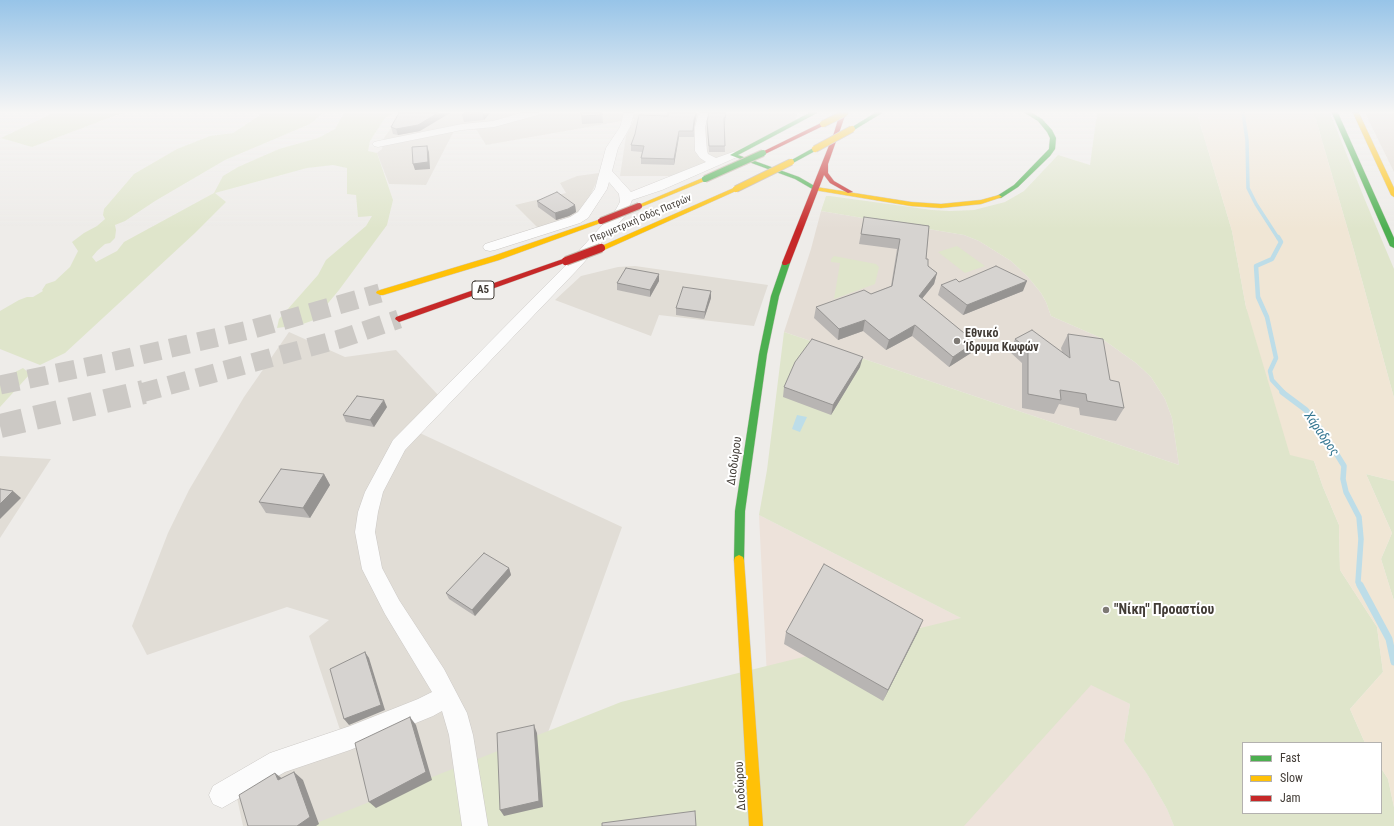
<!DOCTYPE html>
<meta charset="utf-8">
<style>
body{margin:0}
#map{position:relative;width:1394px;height:826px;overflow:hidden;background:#eeece9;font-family:"Roboto Condensed",sans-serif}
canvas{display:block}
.legend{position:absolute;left:1242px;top:742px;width:140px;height:72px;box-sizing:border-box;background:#fff;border:1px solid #b3b1af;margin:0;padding:5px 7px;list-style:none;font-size:12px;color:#423c36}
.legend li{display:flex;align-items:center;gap:8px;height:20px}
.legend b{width:20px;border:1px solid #b3b1af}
</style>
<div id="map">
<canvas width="1394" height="826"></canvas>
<ul class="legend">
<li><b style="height:5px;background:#4caf50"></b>Fast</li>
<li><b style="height:5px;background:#ffc107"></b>Slow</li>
<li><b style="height:5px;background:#c62828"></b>Jam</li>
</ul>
</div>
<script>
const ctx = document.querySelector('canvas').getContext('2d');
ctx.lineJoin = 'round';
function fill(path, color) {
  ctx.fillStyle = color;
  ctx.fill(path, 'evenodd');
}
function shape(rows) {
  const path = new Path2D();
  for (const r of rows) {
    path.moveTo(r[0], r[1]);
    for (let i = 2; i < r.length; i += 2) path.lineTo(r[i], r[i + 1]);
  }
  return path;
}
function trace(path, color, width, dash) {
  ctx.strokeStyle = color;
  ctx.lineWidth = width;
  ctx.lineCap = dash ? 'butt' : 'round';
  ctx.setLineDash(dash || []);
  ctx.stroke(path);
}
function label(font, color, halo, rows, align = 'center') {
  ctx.font = font + ' "Roboto Condensed",sans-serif';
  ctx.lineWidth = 4;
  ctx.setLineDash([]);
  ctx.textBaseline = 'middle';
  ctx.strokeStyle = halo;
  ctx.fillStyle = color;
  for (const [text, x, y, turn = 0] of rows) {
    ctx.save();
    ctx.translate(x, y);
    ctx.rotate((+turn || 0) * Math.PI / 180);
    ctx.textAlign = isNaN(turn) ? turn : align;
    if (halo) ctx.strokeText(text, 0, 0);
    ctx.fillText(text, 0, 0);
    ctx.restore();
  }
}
fill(shape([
 [411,113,790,113,797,114,796,122,713,162,677,176,620,176,626,136,634,119,486,145,474,126,455,129,426,185,389,184,377,153,382,149,384,138,398,118],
 [599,173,596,183,584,209,574,218,538,228,515,205,566,193,560,183,577,176],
 [635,266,768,285,754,326,659,315,651,336,555,300,581,276,618,267],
 [289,332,345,357,396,350,438,395,409,428,622,527,546,738,542,826,243,826,237,798,302,759,345,745,309,636,329,620,287,607,147,655,132,626,168,533,189,490,244,397],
 [0,456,51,459,0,538]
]), '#e1ddd6');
fill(shape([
 [759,515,1130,704,1124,741,1147,774,1167,809,1174,826,778,826,769,718]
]), '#ede2da');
fill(shape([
 [1365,113,1394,113,1394,172],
 [821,211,964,235,979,241,1011,261,1028,277,1041,293,1046,302,1051,316,1101,338,1136,363,1151,377,1165,399,1172,418,1179,465,784,332,811,249]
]), '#e4ddd5');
fill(shape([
 [53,113,122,113,32,147,1,138],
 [263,113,323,113,310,124,225,160,155,201,125,221,115,225,116,230,115,238,110,243,105,244,97,251,92,257,96,262,117,251,124,242,214,193,223,176,238,167,279,149,318,138,335,129,344,113,395,113,385,118,370,141,368,151,377,153,393,200,387,225,339,290,314,320,300,325,277,328,279,319,318,275,326,260,366,226,372,216,358,217,356,195,347,194,347,168,333,165,307,168,215,193,226,202,195,233,65,353,40,365,0,349,0,311,19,300,27,297,33,297,43,291,42,290,46,284,55,281,70,267,78,251,72,242,84,233,97,226,105,219,103,215,104,209,134,174,177,149,210,136,233,133],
 [1097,113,1197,113,1232,231,1246,307,1314,461,1323,487,1339,525,1340,570,1377,627,1383,672,1350,709,1365,743,1243,743,1243,813,1381,813,1381,768,1388,779,1394,807,1394,826,1174,826,1167,809,1147,774,1124,741,1130,704,1091,685,964,826,309,826,621,702,961,618,759,515,767,470,784,332,1179,465,1172,418,1165,399,1151,377,1136,363,1101,338,1051,316,1046,302,1041,293,1028,277,1011,261,979,241,964,235,821,211,826,196,830,196,932,210,950,211,974,210,1005,202,1024,191,1058,155,1090,165],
 [1314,113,1330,113,1365,200,1394,269,1394,398,1354,251],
 [957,246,985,266,965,273,938,252],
 [834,256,876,264,879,267,875,284,834,299,840,263,831,262,831,259],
 [23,368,30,374,0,407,0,380],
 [1366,474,1394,481,1394,601,1381,559,1392,533]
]), '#dfe5cb');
fill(shape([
 [1197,113,1314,113,1354,251,1394,398,1394,481,1366,474,1392,533,1381,559,1394,601,1394,807,1388,779,1381,768,1381,743,1365,743,1350,709,1383,672,1377,627,1340,570,1339,525,1323,487,1314,461,1290,455,1246,307,1232,231]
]), '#f0e6d5');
fill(shape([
 [797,415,807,417,800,432,792,429]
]), '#bddde8');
trace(shape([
 [1243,113,1247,140,1248,188,1256,204,1278,238]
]), '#bddde8', 3.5);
trace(shape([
 [1278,237,1281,242,1272,259,1256,266,1258,297,1267,317,1276,358,1270,371,1272,380,1284,393]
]), '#bddde8', 4.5);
trace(shape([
 [1282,392,1306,410,1323,432,1344,466,1343,479,1346,492,1359,517,1361,539,1358,582,1360,586]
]), '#bddde8', 5.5);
trace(shape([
 [1360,585,1389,639,1394,662]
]), '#bddde8', 7);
trace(shape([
 [0,385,115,361,253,329,380,293],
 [141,393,340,339,399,319]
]), '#ccc9c5', 19, [19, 10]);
trace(shape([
 [0,426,144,392]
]), '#ccc9c5', 24, [24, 12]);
const street = shape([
 [521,113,539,113,538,115,494,127,462,130,378,147,374,146,372,144,374,142,378,141,462,124,493,121,521,113],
 [624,113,634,113,630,127,618,148,612,171,631,192,706,162,700,158,695,151,695,127,699,113,709,113,705,127,707,151,708,154,716,158,733,152,737,153,739,155,737,157,719,165,662,190,632,200,626,215,578,269,405,450,383,492,378,512,375,532,382,568,399,600,444,669,467,713,473,735,488,826,462,826,449,735,442,711,433,716,350,750,285,772,222,808,213,804,209,795,213,786,270,753,350,726,418,699,432,692,385,614,362,569,355,532,358,512,365,492,393,440,568,263,615,211,620,202,619,194,609,182,607,189,588,218,580,223,495,250,490,251,485,250,483,247,485,244,570,217,578,212,595,189,606,148,620,127,624,113]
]);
const fast = shape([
 [809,113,817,113,738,155,799,177,818,188,818,190,814,190,795,179,730,155,809,113],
 [875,113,882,113,854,130,849,129,875,113],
 [1025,113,1032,113,1042,119,1052,130,1056,138,1055,149,1050,156,1018,187,1001,198,997,198,997,196,1014,185,1049,149,1050,138,1047,132,1038,121,1025,113],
 [1332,113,1338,113,1394,238,1394,248,1390,246,1332,113],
 [815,147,818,149,817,150,793,163,788,162,815,147],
 [783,261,786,261,790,263,779,296,767,354,745,511,744,560,743,563,739,565,735,563,734,560,735,511,759,354,771,296,783,261]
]);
const slow = shape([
 [1353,113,1359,113,1394,188,1394,197,1391,195,1353,113],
 [705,177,708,179,707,180,641,207,637,207,636,206,705,177],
 [736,187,738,188,738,190,604,250,598,250,597,248,736,187],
 [816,187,911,202,941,204,981,200,999,195,1002,197,981,204,941,208,911,206,814,190,814,188,816,187],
 [601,219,604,221,603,222,499,260,383,295,380,295,376,293,377,291,493,256,601,219],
 [739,555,743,557,744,560,763,826,749,826,734,560,735,557,739,555]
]);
const jam = shape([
 [840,113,846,113,828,164,828,173,834,181,853,192,848,193,830,183,824,175,790,263,786,265,783,265,782,263,834,133,840,113],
 [823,122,826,124,825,125,765,154,760,153,823,122],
 [563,259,566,259,570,261,402,321,399,322,395,319,396,317,563,259]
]);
trace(street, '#ccc9c6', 1);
trace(fast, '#cfcac3', 1);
trace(slow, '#cfcac3', 1);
trace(jam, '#cfcac3', 1);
fill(street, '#fcfcfc');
fill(fast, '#4caf50');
fill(slow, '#ffc107');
fill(jam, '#c62828');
const fastBridge = shape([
 [705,179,763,153]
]);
const slowBridge = shape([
 [823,124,845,113],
 [815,149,852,129],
 [736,189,791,162]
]);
const jamBridgeFar1 = shape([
 [601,221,639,206]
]);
const jamBridge = shape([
 [566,261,601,248]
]);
trace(fastBridge, '#c3b4a7', 8, []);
trace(slowBridge, '#c3b4a7', 8, []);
trace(jamBridgeFar1, '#c3b4a7', 8, []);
trace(jamBridge, '#c3b4a7', 10, []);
trace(fastBridge, '#4caf50', 6);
trace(slowBridge, '#ffc107', 6);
trace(jamBridgeFar1, '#c62828', 6);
trace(jamBridge, '#c62828', 8);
fill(shape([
 [490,113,484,120,464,122,462,115],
 [581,113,602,113,603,123,582,124],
 [668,113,697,113,694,127,694,137,679,137,674,165,641,164,641,158,642,152,631,151,631,145,668,116],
 [709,113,726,113,725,125,724,125,725,152,709,152,707,127,707,121],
 [391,127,420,131,398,135,393,134],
 [537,201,575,205,576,212,569,216,556,220,538,207],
 [864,217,929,226,926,259,928,266,937,273,934,284,922,299,975,342,971,353,949,367,912,336,886,350,863,331,838,340,814,318,816,307,871,294,891,286,897,249,859,244],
 [659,281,650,297,617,290,617,283],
 [959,282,1023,291,963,315,938,295,941,285],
 [711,291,711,298,704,319,676,315,676,308],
 [1068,334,1110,380,1124,408,1116,421,1080,415,1079,408,1059,404,1054,414,1022,408,1022,363,1010,352,1015,339,1062,352,1061,348],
 [860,367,831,415,783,397,784,387],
 [387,407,374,427,346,422,343,415],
 [324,474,330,485,310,518,266,513,259,502],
 [509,568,511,575,475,616,449,599,446,593],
 [923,620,883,701,784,644,786,632]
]), '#b8b5b3');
fill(shape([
 [438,113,450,113,420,131,398,135,396,129],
 [483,113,490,113,484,120,483,114],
 [696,113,697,113,694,127,694,120],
 [679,131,679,137,674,165,674,159],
 [427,146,429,152,430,169,415,170,413,164],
 [575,205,576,212,569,216,556,220,555,213],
 [937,273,934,284,916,306,919,296],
 [659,274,659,281,650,297,650,290],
 [1027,281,1023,291,963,315,967,305],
 [711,291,711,298,704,319,705,312],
 [865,320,863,331,838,340,839,329],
 [915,325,912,336,886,350,889,340],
 [975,342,971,353,949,367,953,357],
 [863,357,860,367,831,415,833,405],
 [384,400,387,407,374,427,370,420],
 [324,474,330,485,310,518,303,508],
 [13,491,21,498,0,519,0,504],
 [509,568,511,575,475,616,472,610],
 [923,620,918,632,883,701,888,690],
 [365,652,369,658,385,710,349,725,344,719],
 [410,717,416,725,432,780,376,808,369,802],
 [534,725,537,733,543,807,504,816,500,810],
 [294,772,303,780,319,824,316,826,297,826],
 [275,773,284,780,278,780]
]), '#969492');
const building = shape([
 [399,113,438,113,418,125,396,129,391,127,399,113],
 [464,113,483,113,483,114,462,115,464,113],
 [581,113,602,113,602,115,582,116,581,113],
 [668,113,696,113,694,120,693,131,679,131,674,159,641,158,644,146,631,145,635,134,639,115,668,116,668,113],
 [709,113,726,113,725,118,724,118,725,146,709,146,707,121,709,113],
 [427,146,428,162,413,164,412,147,427,146],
 [557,192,575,205,568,209,555,213,537,201,557,192],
 [864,217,929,226,926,259,928,259,928,266,937,273,919,296,975,342,953,357,915,325,889,340,865,320,839,329,816,307,864,290,871,294,892,286,900,239,861,234,864,217],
 [996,266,1027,281,967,305,941,285,956,279,959,282,996,266],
 [626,268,659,274,650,290,617,283,626,268],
 [683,287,711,291,705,312,676,308,683,287],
 [1032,330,1070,358,1068,334,1103,339,1110,380,1119,382,1124,408,1087,401,1086,394,1060,390,1061,400,1028,394,1028,349,1015,339,1032,330],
 [812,339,863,357,833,405,784,387,795,362,812,339],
 [357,396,384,400,370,420,343,415,357,396],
 [281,469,324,474,303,508,259,502,281,469],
 [0,489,13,491,0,504,0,489],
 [484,553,509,568,472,610,446,593,484,553],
 [824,564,923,620,888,690,786,632,824,564],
 [365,652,381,705,344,719,330,669,365,652],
 [410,717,426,772,369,802,355,743,410,717],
 [534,725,539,801,500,810,497,733,534,725],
 [294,772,310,817,297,826,248,826,239,795,275,773,278,780,294,772],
 [695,811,696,826,602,826,602,823,695,811]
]);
fill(building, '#d6d3d0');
trace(building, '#969492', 1);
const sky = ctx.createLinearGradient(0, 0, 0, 229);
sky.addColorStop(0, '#97c4e8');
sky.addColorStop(0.49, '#f7f6f5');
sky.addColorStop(1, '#f7f6f500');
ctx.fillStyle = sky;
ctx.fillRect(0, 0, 1394, 229);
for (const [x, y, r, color] of [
 [957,341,4,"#7e7a75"],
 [1106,610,4,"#7e7a75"]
]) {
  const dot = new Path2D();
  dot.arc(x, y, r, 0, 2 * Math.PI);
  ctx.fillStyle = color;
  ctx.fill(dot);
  trace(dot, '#fff', 1.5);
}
label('10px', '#423c36', '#fff', [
 ["Περιμετρική Οδός Πατρών",641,219,-23]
]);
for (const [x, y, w] of [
 [483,290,22]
]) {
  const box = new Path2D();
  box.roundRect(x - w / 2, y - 9, w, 18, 3);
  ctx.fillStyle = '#fff';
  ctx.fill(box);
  trace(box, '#423c36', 1);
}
label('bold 11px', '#423c36', null, [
 ["Α5",483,290]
]);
label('bold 12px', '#423c36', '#fff', [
 ["Εθνικό",965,334],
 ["Ίδρυμα Κωφών",965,348]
], 'left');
label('12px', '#423c36', '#fff', [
 ["Διοδώρου",735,461,-82],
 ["Διοδώρου",741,786,-93]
]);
label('italic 13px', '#387993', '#fff', [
 ["Χάραδρος",1321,434,55]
]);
label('bold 14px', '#423c36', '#fff', [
 ["\"Νίκη\" Προαστίου",1114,610]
], 'left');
</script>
